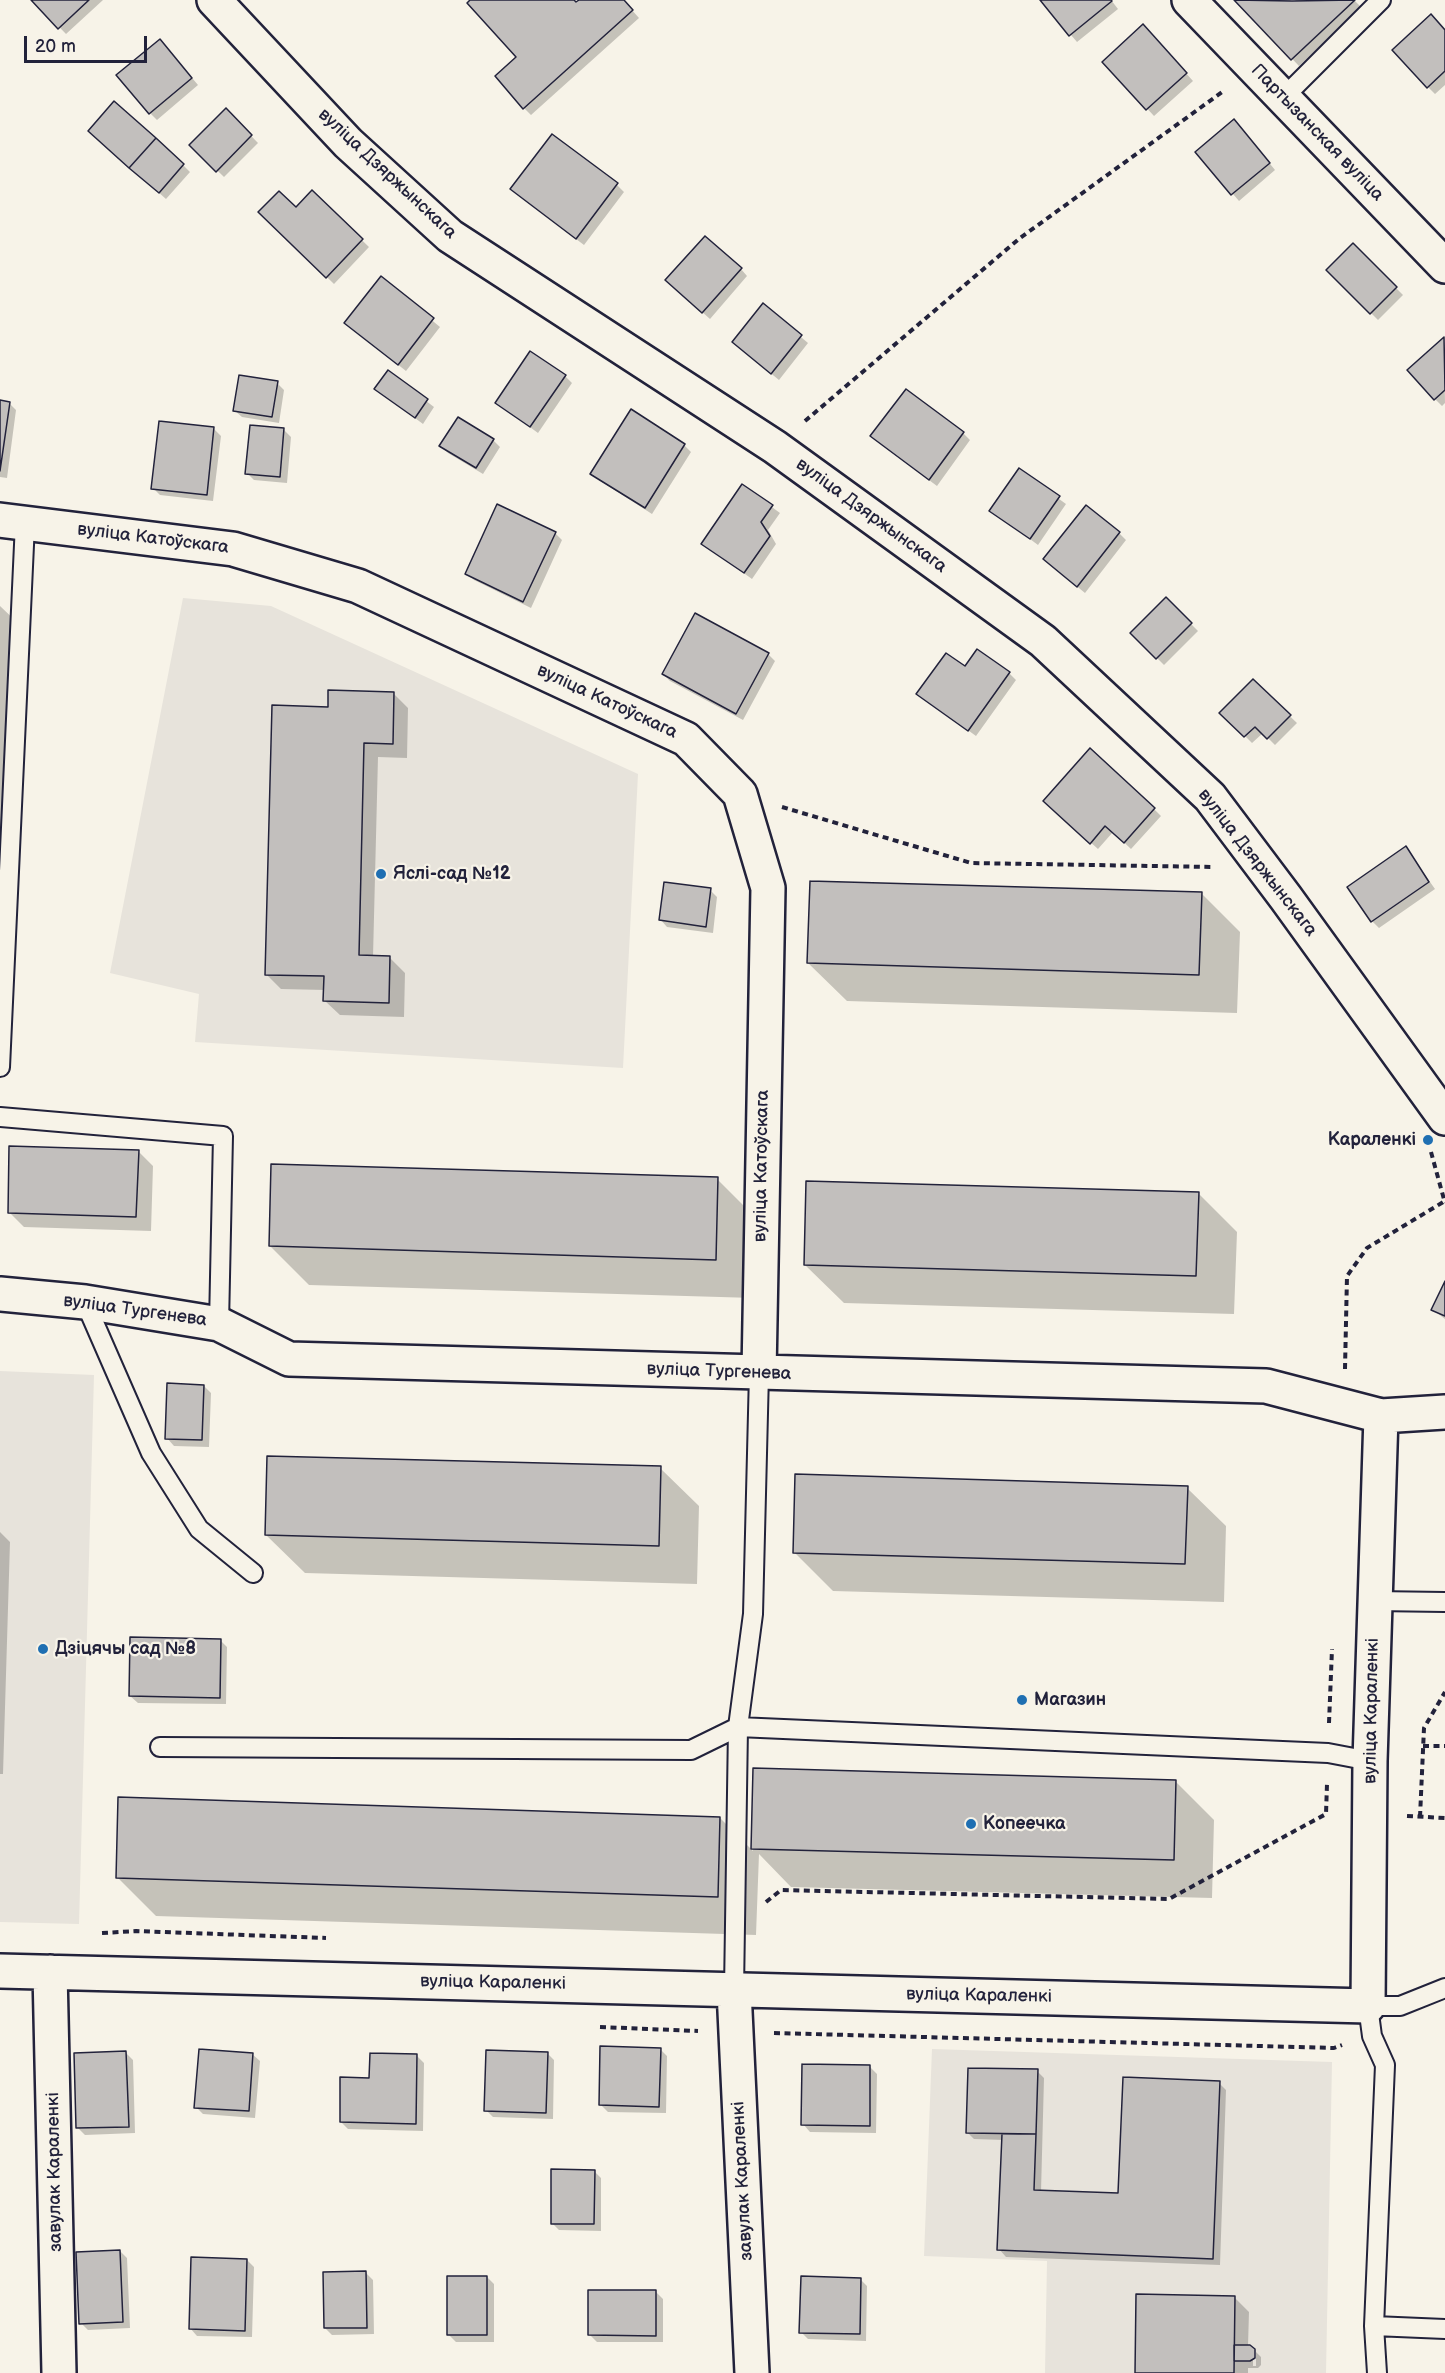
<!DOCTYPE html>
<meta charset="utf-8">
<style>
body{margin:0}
#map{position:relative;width:1445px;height:2373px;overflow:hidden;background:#f7f3e8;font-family:"Balsamiq Sans",sans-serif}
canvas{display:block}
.scale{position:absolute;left:24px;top:36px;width:123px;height:27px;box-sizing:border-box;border:3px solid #22223b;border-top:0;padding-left:8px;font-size:18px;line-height:21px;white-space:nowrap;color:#22223b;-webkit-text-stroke:4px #f7f3e8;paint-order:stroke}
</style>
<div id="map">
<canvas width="1445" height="2373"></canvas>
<div class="scale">20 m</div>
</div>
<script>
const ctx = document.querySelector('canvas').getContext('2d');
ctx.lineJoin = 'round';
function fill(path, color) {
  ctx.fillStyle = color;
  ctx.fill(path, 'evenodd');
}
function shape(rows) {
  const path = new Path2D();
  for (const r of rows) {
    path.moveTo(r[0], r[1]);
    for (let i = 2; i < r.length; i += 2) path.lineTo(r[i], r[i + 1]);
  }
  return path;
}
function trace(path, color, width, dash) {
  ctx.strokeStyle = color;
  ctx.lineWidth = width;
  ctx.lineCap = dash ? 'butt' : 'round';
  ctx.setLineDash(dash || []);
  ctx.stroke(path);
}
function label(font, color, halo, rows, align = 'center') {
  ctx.font = font + ' "Balsamiq Sans",sans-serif';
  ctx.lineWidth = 4.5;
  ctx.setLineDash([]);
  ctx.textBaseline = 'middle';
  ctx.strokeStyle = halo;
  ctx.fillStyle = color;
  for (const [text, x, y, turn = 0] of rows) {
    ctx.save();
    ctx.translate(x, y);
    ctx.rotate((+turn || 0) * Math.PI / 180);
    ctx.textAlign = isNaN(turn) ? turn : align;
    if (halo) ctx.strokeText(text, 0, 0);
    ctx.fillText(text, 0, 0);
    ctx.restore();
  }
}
fill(shape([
 [183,598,271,606,638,774,623,1068,195,1042,199,994,110,973],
 [0,1371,94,1375,79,1924,0,1922],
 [932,2049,1332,2062,1326,2373,1045,2373,1047,2261,924,2256]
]), '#e7e3db');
fill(shape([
 [33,0,103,0,66,34],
 [472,0,573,0,577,4,581,0,623,0,639,18,531,115,524,108,518,57],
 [1041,0,1111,0,1118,9,1077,42],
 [1236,0,1290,0,1293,3,1296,0,1354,0,1361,7,1299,66],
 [1445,31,1445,85,1435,94,1428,87],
 [1150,33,1193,81,1154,116,1104,62],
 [167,48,198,85,157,120,150,113],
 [226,110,258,143,224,177,191,145],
 [1241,128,1275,170,1239,201,1197,152],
 [97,138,183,165,190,172,166,199],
 [617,185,624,192,584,245,519,196],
 [312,192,369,247,334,284,260,212,296,209],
 [1353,245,1403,295,1378,320,1328,270],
 [741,269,747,276,710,319,674,287],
 [381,278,440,327,406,371,353,329],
 [763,305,808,343,779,380,741,349],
 [1444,339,1445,403,1442,406,1435,399],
 [388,372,434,407,423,424,376,389],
 [565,376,572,383,538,433,497,403],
 [277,383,284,390,279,423,242,417,234,410],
 [0,402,9,403,16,410,7,478,0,477],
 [632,411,684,445,691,452,652,514,599,480,592,473],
 [214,429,221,436,213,501,160,495,153,488],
 [284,430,291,437,287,483,254,480,247,473],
 [963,433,970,440,937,486,879,443],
 [493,440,500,447,483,474,448,453,441,446],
 [1019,470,1066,504,1038,545,991,510],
 [743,486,780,513,768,530,776,544,752,579,703,544],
 [555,533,562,540,531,608,474,580,467,573],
 [1119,533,1126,540,1085,593,1052,566],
 [1166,599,1198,631,1164,665,1132,633],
 [0,606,21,626,0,1069],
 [768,654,775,661,743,720,670,681,663,674],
 [965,668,1009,673,1016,680,976,736,918,694],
 [1253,681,1297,723,1275,745,1263,733,1252,743,1222,713],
 [393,693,408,708,407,758,378,757,373,957,390,958,405,973,404,1017,340,1015,325,1001,325,990,281,989,266,974,329,709],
 [1052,808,1154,809,1161,816,1131,849,1113,832,1098,849],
 [1406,848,1435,889,1379,928,1372,921],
 [710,890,717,897,713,933,667,927,660,919],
 [1201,893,1240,932,1237,1013,847,1001,808,963],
 [138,1151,153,1166,151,1231,24,1227,9,1212],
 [717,1179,756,1218,754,1298,309,1285,270,1246],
 [1198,1193,1237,1232,1234,1314,844,1303,805,1265],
 [1445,1284,1445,1319,1433,1310],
 [204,1386,211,1393,209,1447,174,1446,167,1438],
 [660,1468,699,1506,697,1584,305,1573,266,1535],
 [1187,1488,1226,1526,1224,1602,833,1591,794,1552],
 [0,1532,10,1542,3,1774,0,1774],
 [220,1640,227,1647,226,1704,138,1703,130,1696],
 [755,1770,1175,1781,1214,1820,1212,1898,791,1887,759,1854,756,1935,156,1916,117,1877,720,1818,753,1851],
 [660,2049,667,2056,666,2113,608,2112,601,2105],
 [126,2053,133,2060,135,2133,85,2135,78,2128],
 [547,2053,554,2060,553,2119,493,2117,486,2110],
 [252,2054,260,2061,255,2118,203,2114,196,2107],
 [417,2056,424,2063,423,2131,348,2129,341,2122,371,2079],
 [870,2067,877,2074,876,2133,810,2132,803,2124],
 [1037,2071,1044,2078,1041,2192,1120,2195,1219,2083,1226,2090,1220,2265,1006,2257,999,2249,1004,2140,974,2139,967,2132],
 [594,2171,601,2178,601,2231,559,2230,552,2223],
 [120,2251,127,2258,130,2328,88,2330,81,2323],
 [247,2260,254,2267,252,2337,197,2336,190,2328],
 [366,2273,373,2280,374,2334,332,2335,325,2328],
 [487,2277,494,2284,494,2342,456,2342,449,2335],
 [860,2279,867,2286,866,2341,808,2339,801,2332],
 [656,2292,663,2299,663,2342,597,2342,590,2335],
 [1234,2297,1249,2312,1248,2346,1255,2351,1253,2351,1253,2366,1256,2366,1256,2352,1261,2357,1261,2365,1258,2368,1248,2368,1248,2373,1136,2373]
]), '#0003');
const building = shape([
 [31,0,89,0,58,29,31,0],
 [470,0,574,0,576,2,579,0,624,0,633,10,523,109,495,76,516,57,467,3,470,0],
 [1040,0,1111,0,1112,1,1069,36,1040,0],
 [1234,0,1292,1,1355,0,1291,60,1234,0],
 [1431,14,1445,30,1445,71,1427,88,1392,50,1431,14],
 [1143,24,1187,73,1146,110,1102,62,1143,24],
 [160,39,192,78,149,114,116,75,160,39],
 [114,101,156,138,129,168,88,131,114,101],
 [226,108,252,135,216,172,189,145,226,108],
 [1234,119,1270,163,1231,195,1195,152,1234,119],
 [552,134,618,183,576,239,510,189,552,134],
 [156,138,184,164,159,193,129,168,156,138],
 [312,190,363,239,326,278,258,212,279,191,296,207,312,190],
 [705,236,742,268,702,313,665,280,705,236],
 [1353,243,1397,287,1370,314,1326,270,1353,243],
 [381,276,434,318,398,365,344,323,381,276],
 [763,303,802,335,771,374,732,342,763,303],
 [1444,337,1445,390,1434,400,1407,370,1444,337],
 [530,351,566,375,530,427,495,403,530,351],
 [388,370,428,399,415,418,374,389,388,370],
 [239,375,278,381,272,417,233,411,239,375],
 [906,389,964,432,929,480,870,436,906,389],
 [0,400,10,402,0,471,0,400],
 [631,409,685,444,645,508,590,474,631,409],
 [458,417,494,439,476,468,439,446,458,417],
 [159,421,214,427,207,495,151,489,159,421],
 [250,425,284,428,280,477,245,474,250,425],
 [1019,468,1060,496,1030,539,989,511,1019,468],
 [742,484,773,505,761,522,770,536,744,573,701,544,742,484],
 [497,504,556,532,523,602,465,574,497,504],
 [1086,505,1120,532,1077,587,1043,559,1086,505],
 [1166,597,1192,623,1156,659,1130,633,1166,597],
 [695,613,769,653,736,714,662,674,695,613],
 [977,649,1010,672,968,731,916,694,946,653,965,666,977,649],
 [1253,679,1291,715,1267,739,1255,727,1244,737,1219,713,1253,679],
 [328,690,394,692,393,744,364,743,359,955,390,956,389,1003,323,1001,324,976,265,975,272,705,328,707,328,690],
 [1090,748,1155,808,1124,843,1105,826,1090,844,1043,801,1090,748],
 [1406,846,1429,882,1371,922,1347,887,1406,846],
 [810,881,1202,892,1199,975,807,963,810,881],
 [664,882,711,888,706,927,659,920,664,882],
 [9,1146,139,1150,136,1217,8,1213,9,1146],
 [271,1164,718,1177,716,1260,269,1246,271,1164],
 [806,1181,1199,1192,1196,1276,804,1265,806,1181],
 [1445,1281,1445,1316,1431,1310,1445,1281],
 [167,1383,204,1385,202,1440,165,1439,167,1383],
 [267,1456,661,1466,659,1546,265,1535,267,1456],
 [795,1474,1188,1486,1185,1564,793,1553,795,1474],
 [130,1637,221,1639,220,1698,129,1696,130,1637],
 [753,1768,1176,1780,1174,1860,751,1849,753,1768],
 [118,1797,720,1817,718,1897,116,1878,118,1797],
 [600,2046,661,2048,659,2107,599,2105,600,2046],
 [199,2049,253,2053,249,2111,194,2108,199,2049],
 [486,2050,548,2052,546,2113,484,2111,486,2050],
 [126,2051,129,2127,76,2128,74,2053,126,2051],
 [370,2053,417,2054,416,2124,340,2122,340,2077,369,2078,370,2053],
 [802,2064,870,2065,870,2126,801,2125,802,2064],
 [968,2068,1038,2069,1036,2134,966,2133,968,2068],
 [1123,2077,1220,2081,1213,2259,997,2250,1002,2134,1036,2134,1034,2190,1118,2193,1123,2077],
 [551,2169,595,2170,594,2224,551,2224,551,2169],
 [120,2250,123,2322,79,2324,76,2252,120,2250],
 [191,2257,247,2259,245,2331,189,2329,191,2257],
 [366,2271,367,2328,324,2328,323,2272,366,2271],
 [447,2276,487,2276,487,2335,447,2335,447,2276],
 [801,2276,861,2278,860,2334,799,2333,801,2276],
 [588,2290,656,2290,656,2336,588,2335,588,2290],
 [1136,2294,1235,2296,1234,2373,1135,2373,1136,2294],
 [1234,2345,1250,2345,1255,2349,1255,2358,1250,2361,1234,2361,1234,2345]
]);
fill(building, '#c2bfbd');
trace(building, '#22223b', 1.5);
const service = shape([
 [1283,98,1381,0],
 [0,1067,25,523],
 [0,1117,223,1136,219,1324],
 [85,1302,151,1453,199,1529,253,1573],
 [1374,1601,1445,1602],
 [160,1747,691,1750,738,1727,1328,1753,1370,1761],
 [734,1990,738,1727,753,1614,759,1373],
 [1374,2326,1445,2329],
 [1377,2373,1374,2326,1385,2065,1372,2036,1368,2006,1400,2006,1445,1988]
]);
const minor = shape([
 [1189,0,1445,266],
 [0,520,233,549,358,586,686,739,740,794,768,888,759,1373],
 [0,1294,85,1302,219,1324,289,1359,1266,1386,1381,1416,1445,1412],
 [0,1971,1368,2006,1370,1761,1381,1416],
 [50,1972,59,2373],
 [734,1990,752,2373]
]);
const tertiary = shape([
 [214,0,348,143,450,236,775,447,1043,641,1210,797,1286,898,1445,1118]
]);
trace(service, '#22223b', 22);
trace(minor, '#22223b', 38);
trace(tertiary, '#22223b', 38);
trace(shape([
 [805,421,1020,238,1225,90],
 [782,807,971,863,1214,867],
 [1431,1152,1445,1203],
 [1345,1369,1347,1276,1367,1248,1445,1201],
 [1329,1723,1332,1649],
 [1423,1746,1445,1746],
 [1407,1816,1445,1818],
 [1420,1817,1424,1728,1445,1692],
 [766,1902,781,1890,1169,1899,1326,1814,1327,1784],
 [102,1933,136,1931,326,1938],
 [600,2027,698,2031],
 [774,2033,1334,2048,1342,2045]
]), '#22223b', 4, [6, 4.5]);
trace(service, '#f7f3e8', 18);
trace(minor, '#f7f3e8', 33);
trace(tertiary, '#f7f3e8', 33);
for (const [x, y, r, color] of [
 [381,874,6,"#1f6fb2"],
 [1428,1140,6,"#1f6fb2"],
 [43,1649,6,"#1f6fb2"],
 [1022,1700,6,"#1f6fb2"],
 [971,1824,6,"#1f6fb2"]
]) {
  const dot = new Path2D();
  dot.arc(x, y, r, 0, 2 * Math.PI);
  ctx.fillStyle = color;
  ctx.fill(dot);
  trace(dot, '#f7f3e8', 2);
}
label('18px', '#22223b', '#f7f3e8', [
 ["Партызанская вуліца",1317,133,46],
 ["вуліца Дзяржынскага",387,174,43],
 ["вуліца Дзяржынскага",871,516,36],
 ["вуліца Катоўскага",153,539,7],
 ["вуліца Катоўскага",607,702,25],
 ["вуліца Дзяржынскага",1257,863,52],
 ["вуліца Катоўскага",762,1166,-89],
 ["вуліца Тургенева",135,1311,8],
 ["вуліца Тургенева",719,1372,2],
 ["вуліца Караленкі",1372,1711,-89],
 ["вуліца Караленкі",493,1983,1],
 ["вуліца Караленкі",979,1996,1],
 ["завулак Караленкі",55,2172,-91],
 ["завулак Караленкі",743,2181,-93]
]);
label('bold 18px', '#22223b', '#f7f3e8', [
 ["Яслі-сад №12",393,874],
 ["Караленкі",1416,1140,"right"],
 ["Дзіцячы сад №8",55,1649],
 ["Магазин",1034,1700],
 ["Копеечка",983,1824]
], 'left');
</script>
